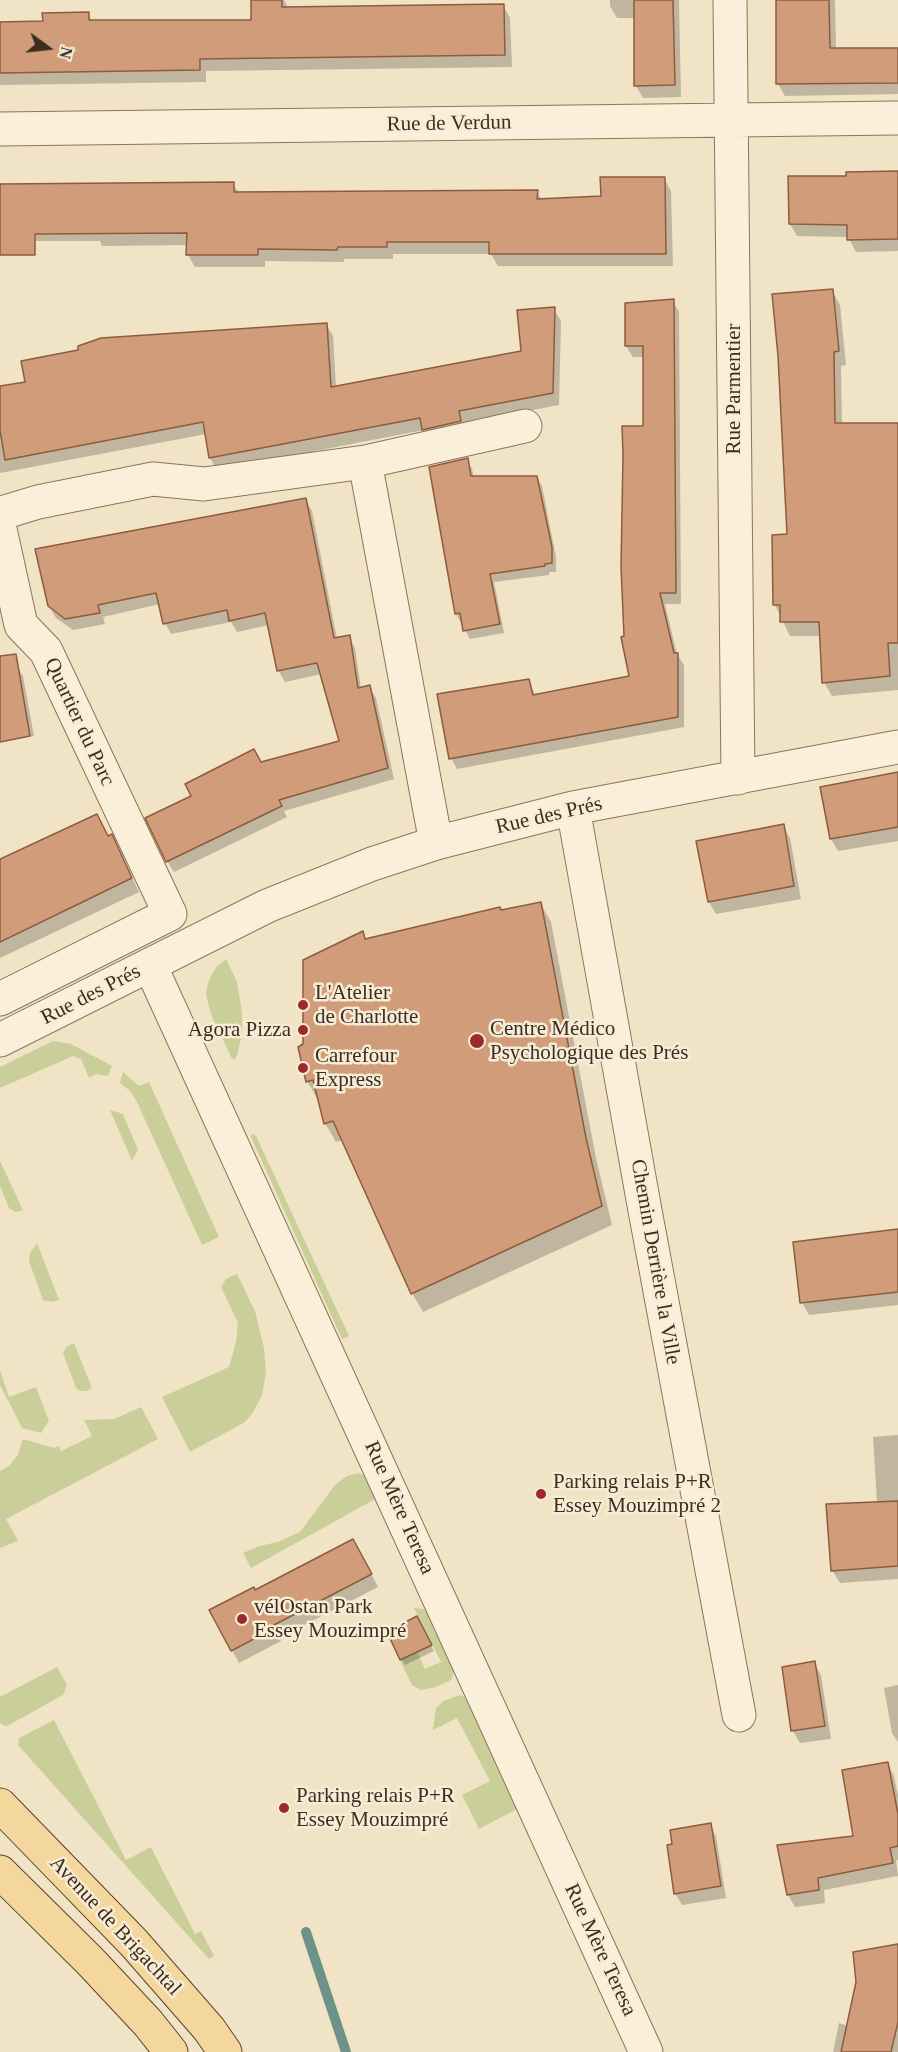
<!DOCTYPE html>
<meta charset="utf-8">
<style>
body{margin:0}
#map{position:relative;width:898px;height:2052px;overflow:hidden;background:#f0e3c6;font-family:Georgia,serif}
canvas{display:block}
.north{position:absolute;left:18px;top:18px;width:60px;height:60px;-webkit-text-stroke:4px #f7edd6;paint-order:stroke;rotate:105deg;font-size:16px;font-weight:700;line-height:24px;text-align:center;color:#3c2d1f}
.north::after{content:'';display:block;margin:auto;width:21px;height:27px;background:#3c2d1f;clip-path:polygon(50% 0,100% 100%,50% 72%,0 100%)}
</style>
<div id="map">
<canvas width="898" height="2052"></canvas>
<div class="north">N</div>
</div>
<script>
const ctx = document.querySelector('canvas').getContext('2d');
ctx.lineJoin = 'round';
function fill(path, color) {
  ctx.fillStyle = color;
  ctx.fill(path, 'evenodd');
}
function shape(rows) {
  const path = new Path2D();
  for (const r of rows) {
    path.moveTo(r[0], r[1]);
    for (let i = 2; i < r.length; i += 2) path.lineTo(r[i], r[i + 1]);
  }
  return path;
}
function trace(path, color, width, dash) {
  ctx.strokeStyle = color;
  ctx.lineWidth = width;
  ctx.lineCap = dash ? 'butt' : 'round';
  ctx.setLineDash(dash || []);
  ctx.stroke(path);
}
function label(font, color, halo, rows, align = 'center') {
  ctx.font = font + ' Georgia,serif';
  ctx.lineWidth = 5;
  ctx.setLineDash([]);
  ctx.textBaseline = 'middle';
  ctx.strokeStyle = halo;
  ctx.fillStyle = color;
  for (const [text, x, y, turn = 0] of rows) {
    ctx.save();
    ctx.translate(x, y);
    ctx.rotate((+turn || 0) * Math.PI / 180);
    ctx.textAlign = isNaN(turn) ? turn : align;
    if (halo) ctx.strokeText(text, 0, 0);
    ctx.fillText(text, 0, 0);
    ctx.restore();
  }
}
fill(shape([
 [226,959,237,982,242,1013,242,1034,237,1055,235,1059,232,1059,211,1014,206,995,207,987,211,976,217,966],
 [53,1041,71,1044,112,1066,108,1076,96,1074,89,1078,81,1059,73,1056,0,1088,0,1067],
 [123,1072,139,1086,149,1082,219,1237,202,1245,136,1100,130,1091,120,1083],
 [110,1110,123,1114,138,1150,132,1161],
 [252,1134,256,1136,349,1336,342,1339,251,1137],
 [0,1161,23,1210,16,1212,9,1208,0,1186],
 [37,1243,59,1300,51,1302,43,1300,29,1261,30,1253],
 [237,1274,255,1311,264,1348,266,1372,262,1396,252,1414,245,1422,190,1452,162,1397,229,1367,236,1342,238,1323,221,1287,226,1279],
 [74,1343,92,1388,86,1391,80,1391,76,1388,63,1353,66,1347],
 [0,1370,9,1397,36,1387,49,1421,41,1433,22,1428,0,1385],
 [141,1407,158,1439,6,1519,18,1541,0,1548,0,1471,9,1466,18,1455,23,1439,54,1448,59,1446,61,1451,92,1436,84,1420,114,1419],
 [358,1473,368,1477,377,1498,251,1568,243,1553,259,1546,278,1542,300,1532,335,1485,347,1476],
 [414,1608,423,1609,429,1613,453,1663,454,1671,451,1680,436,1687,421,1690,412,1685,400,1660,417,1652,425,1669,441,1662],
 [57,1667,67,1685,63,1695,9,1725,5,1726,0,1723,0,1697],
 [460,1695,465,1697,517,1809,479,1829,462,1795,490,1781,457,1718,433,1730,436,1708,443,1701],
 [54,1720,126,1860,151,1847,195,1934,201,1931,214,1956,209,1959,18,1745,19,1738]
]), '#cacf99');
fill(shape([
 [252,0,284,0,289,9,503,5,510,18,512,67,206,71,206,82,0,85,0,23,44,22,88,14,92,21,253,21],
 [610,0,679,0,681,97,643,98,636,86,635,18,617,18,610,6],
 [777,0,835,0,836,50,898,50,898,94,785,96,778,84],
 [898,173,898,251,856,252,848,237,797,236,790,224,847,178],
 [664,178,671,191,673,266,498,266,491,254,393,254,393,259,344,259,344,262,265,261,265,267,195,267,188,255,188,245,102,246,100,241,0,241,0,185,233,184,239,193,537,192,542,200,602,198],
 [832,291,840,305,846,365,841,366,842,425,898,425,898,690,832,696,824,682,821,636,790,636,775,605],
 [673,301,679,312,681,604,665,604,677,654,684,665,684,727,457,769,451,758,528,681,536,696,631,677,626,638,645,427,645,357,633,357,626,346],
 [554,309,561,321,559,405,465,423,467,433,430,441,424,430,217,470,210,458,206,434,0,473,0,387,326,324,333,336,336,387,522,352],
 [467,460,472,469,474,478,536,477,542,486,556,557,556,572,549,572,549,575,494,582,504,633,470,639,465,630,463,622,461,623,456,614,430,468],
 [305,499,312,511,337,639,349,637,355,648,361,689,369,687,376,698,394,779,284,811,287,817,174,872,167,861,261,764,341,742,322,674,285,682,278,670,269,625,237,632,231,622,171,634,165,623,160,604,103,617,105,624,73,630,56,618,49,606],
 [15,663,23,676,34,736,0,742,0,666],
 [898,774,898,841,838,851,831,839],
 [783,826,790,838,801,899,716,914,709,902],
 [108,837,119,850,139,892,0,958,0,888],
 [540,903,551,922,596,1158,612,1225,423,1312,412,1293,343,1140,336,1142,325,1123,318,1100,307,1081,304,1045,362,933,367,940],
 [898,1230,898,1305,809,1315,802,1302],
 [898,1435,898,1579,840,1583,832,1570,877,1503,873,1437],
 [360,1553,378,1587,279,1638,281,1641,239,1663,232,1650,255,1592],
 [416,1618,434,1651,405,1665,401,1659],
 [814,1663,821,1675,831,1739,800,1743,793,1731],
 [898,1685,898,1742,892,1733,884,1688],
 [887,1763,894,1776,898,1795,898,1860,896,1860,898,1876,824,1890,825,1903,795,1907,788,1895,855,1837],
 [710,1824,716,1836,726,1898,682,1905,675,1893],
 [898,1945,898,2052,833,2052,839,2023,848,2026]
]), '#0003');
trace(shape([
 [306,1932,346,2052]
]), '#6d9389', 10);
const building = shape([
 [251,0,282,0,282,7,504,4,505,55,200,59,200,70,0,73,0,22,43,21,42,13,89,12,89,20,251,20,251,0],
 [634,0,673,0,675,85,634,86,634,0],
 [776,0,829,0,830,48,898,48,898,83,776,84,776,0],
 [898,171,898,239,847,240,847,225,789,224,788,176,846,176,846,172,898,171],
 [600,177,665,177,666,254,489,254,489,242,387,242,387,247,338,247,337,250,258,249,258,255,186,255,187,233,35,234,35,255,0,255,0,184,234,182,234,192,538,190,537,199,601,196,600,177],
 [833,289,839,351,834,352,835,423,898,423,898,643,888,643,890,676,822,683,819,622,780,622,780,605,773,605,772,535,787,534,778,356,772,294,833,289],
 [674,299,676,593,660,593,674,653,678,653,678,717,449,759,437,694,529,679,533,695,629,676,621,637,624,636,621,567,623,455,622,426,643,426,643,346,625,346,625,303,674,299],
 [555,307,553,393,459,411,461,421,422,430,420,418,209,458,203,422,5,460,0,430,0,386,25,382,21,361,78,350,78,346,101,338,327,323,331,387,521,351,517,310,555,307],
 [468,458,471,476,537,476,552,547,552,563,545,564,545,566,490,574,500,624,463,631,460,613,455,614,429,467,468,458],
 [306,498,334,638,350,635,358,688,370,685,388,768,279,800,282,806,166,862,145,818,191,796,185,784,254,749,261,762,339,741,317,663,277,671,265,613,229,621,227,610,163,624,156,593,98,605,100,613,65,619,48,606,35,549,306,498],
 [16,654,30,736,0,742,0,656,16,654],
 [898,772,898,827,830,839,820,787,898,772],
 [97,814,108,836,112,834,132,878,0,942,0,859,97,814],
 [784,824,794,886,708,902,696,841,784,824],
 [541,902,586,1138,602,1206,411,1294,333,1121,324,1124,313,1080,306,1082,298,1047,303,1044,303,960,363,931,365,939,500,907,501,910,541,902],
 [898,1229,898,1292,800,1303,793,1242,898,1229],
 [898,1501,898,1566,831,1571,826,1504,898,1501],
 [353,1539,372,1574,274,1625,275,1628,231,1651,209,1610,254,1587,255,1590,353,1539],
 [417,1616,432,1645,400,1660,387,1632,417,1616],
 [815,1661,825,1726,791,1731,782,1667,815,1661],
 [888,1762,898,1814,898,1846,890,1848,893,1863,818,1878,819,1890,787,1895,777,1845,853,1836,842,1770,888,1762],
 [711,1823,721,1886,674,1894,667,1845,672,1844,670,1830,711,1823],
 [898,1944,898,2022,891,2052,841,2052,856,1982,853,1952,898,1944]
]);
fill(building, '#d09c7a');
trace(building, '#8d5c3f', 1.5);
const minor = shape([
 [730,0,738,778],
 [0,129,898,118],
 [365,462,436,843],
 [0,517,2,513,38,502,153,479,204,484,365,462,525,426],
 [0,529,21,625,46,651,170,914],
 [573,808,644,1205,739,1715],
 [150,965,646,2052],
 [0,999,170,914],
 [0,1040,267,906,372,864,436,843,573,808,898,747]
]);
const major = shape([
 [0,1805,134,1943,209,2029,225,2052],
 [0,1872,90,1961,148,2023,171,2052]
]);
trace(minor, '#8d745a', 35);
trace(major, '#5b422f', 35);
trace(minor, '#faf0da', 33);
trace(major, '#f4d79d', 33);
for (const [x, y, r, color] of [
 [303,1005,6,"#9f282b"],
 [303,1030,6,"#9f282b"],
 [477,1041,8,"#9f282b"],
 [303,1068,6,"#9f282b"],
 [541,1494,6,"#9f282b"],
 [242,1619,6,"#9f282b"],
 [284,1808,6,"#9f282b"]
]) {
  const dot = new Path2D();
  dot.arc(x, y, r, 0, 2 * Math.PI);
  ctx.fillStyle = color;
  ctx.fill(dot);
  trace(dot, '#f7edd6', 2);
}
label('21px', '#3c2d1f', '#f7edd6', [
 ["Rue de Verdun",449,124,-1],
 ["Rue Parmentier",734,389,-90],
 ["Quartier du Parc",79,722,65],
 ["Rue des Prés",549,816,-13],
 ["Rue des Prés",91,995,-27],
 ["Chemin Derrière la Ville",655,1262,80],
 ["Rue Mère Teresa",399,1508,66],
 ["Avenue de Brigachtal",115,1926,47],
 ["Rue Mère Teresa",600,1950,65]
]);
label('21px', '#3c2d1f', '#f7edd6', [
 ["L'Atelier",315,993],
 ["de Charlotte",315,1017],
 ["Centre Médico",490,1029],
 ["Psychologique des Prés",490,1053],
 ["Agora Pizza",291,1030,"right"],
 ["Carrefour",315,1056],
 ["Express",315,1080],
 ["Parking relais P+R",553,1482],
 ["Essey Mouzimpré 2",553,1506],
 ["vélOstan Park",254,1607],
 ["Essey Mouzimpré",254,1631],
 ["Parking relais P+R",296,1796],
 ["Essey Mouzimpré",296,1820]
], 'left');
</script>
